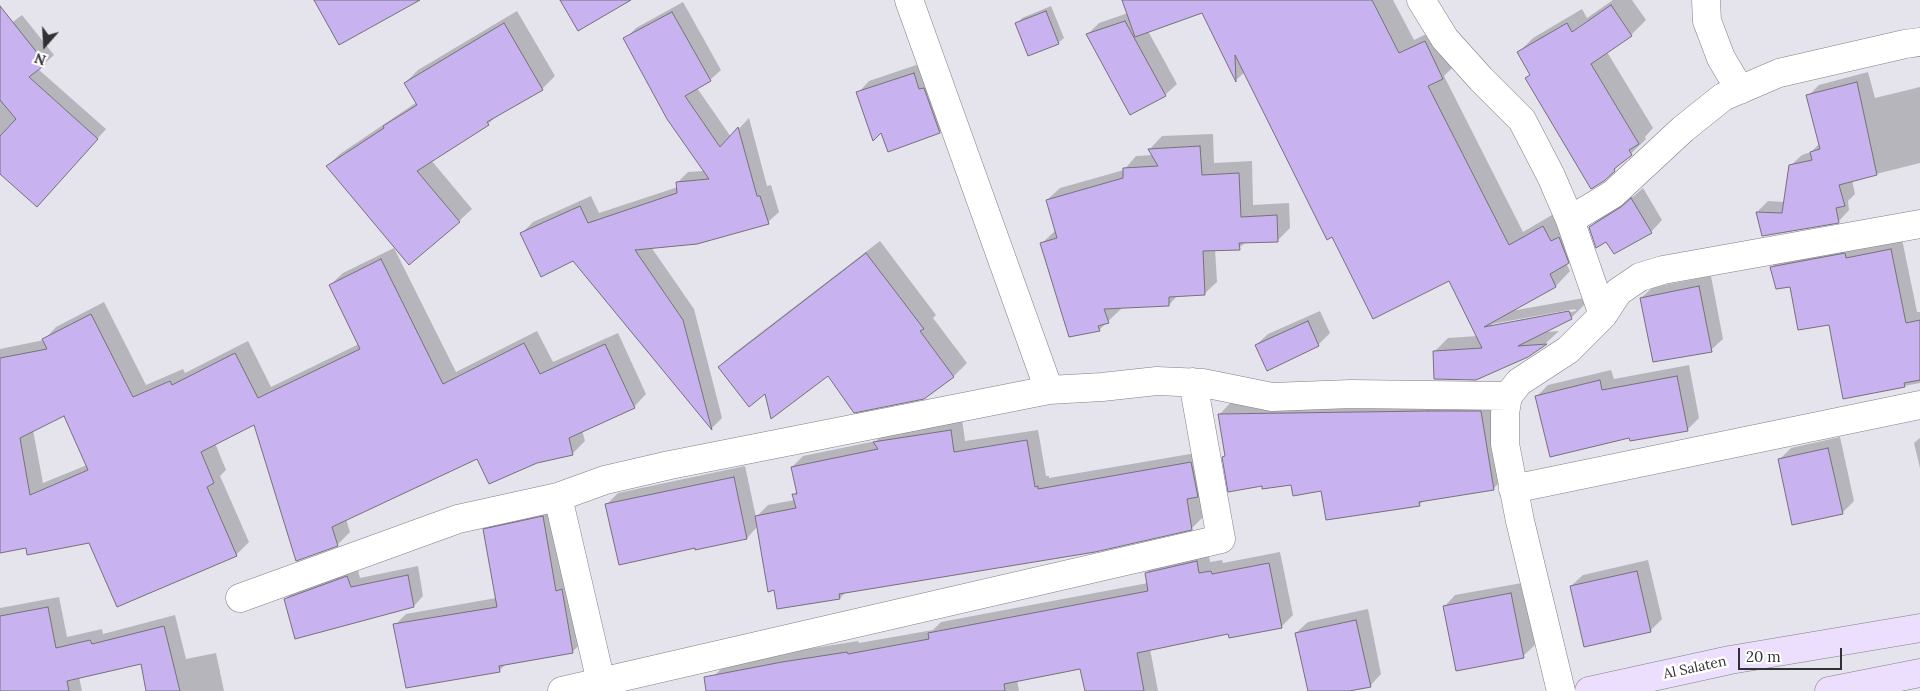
<!DOCTYPE html>
<style>
body{margin:0}
#map{position:relative;width:1920px;height:691px;overflow:hidden;background:#e5e3eb;font-family:Lora,serif}
canvas{display:block}
.north{position:absolute;left:20px;top:20px;width:50px;height:50px;-webkit-text-stroke:4px #fff;paint-order:stroke;rotate:199deg;font-size:14px;font-weight:700;line-height:20px;text-align:center;color:#313033}
.north::after{content:'';display:block;margin:auto;width:18px;height:22px;background:#313033;clip-path:polygon(50% 0,100% 100%,50% 72%,0 100%)}
.scale{position:absolute;left:1738px;top:648px;width:104px;height:22px;box-sizing:border-box;border:2px solid #313033;border-top:0;padding-left:6px;font-size:15px;line-height:18px;white-space:nowrap;color:#313033;-webkit-text-stroke:4px #fff;paint-order:stroke}
</style>
<div id="map">
<canvas width="1920" height="691"></canvas>
<div class="north">N</div>
<div class="scale">20 m</div>
</div>
<script>
const ctx = document.querySelector('canvas').getContext('2d');
ctx.lineJoin = 'round';
function fill(path, color) {
  ctx.fillStyle = color;
  ctx.fill(path, 'evenodd');
}
function shape(rows) {
  const path = new Path2D();
  for (const r of rows) {
    path.moveTo(r[0], r[1]);
    for (let i = 2; i < r.length; i += 2) path.lineTo(r[i], r[i + 1]);
  }
  return path;
}
function trace(path, color, width, dash) {
  ctx.strokeStyle = color;
  ctx.lineWidth = width;
  ctx.lineCap = dash ? 'butt' : 'round';
  ctx.setLineDash(dash || []);
  ctx.stroke(path);
}
function label(font, color, halo, rows, align = 'center') {
  ctx.font = font + ' Lora,serif';
  ctx.lineWidth = 5;
  ctx.setLineDash([]);
  ctx.textBaseline = 'middle';
  ctx.strokeStyle = halo;
  ctx.fillStyle = color;
  for (const [text, x, y, turn = 0] of rows) {
    ctx.save();
    ctx.translate(x, y);
    ctx.rotate((+turn || 0) * Math.PI / 180);
    ctx.textAlign = isNaN(turn) ? turn : align;
    if (halo) ctx.strokeText(text, 0, 0);
    ctx.fillText(text, 0, 0);
    ctx.restore();
  }
}
fill(shape([
 [1123,0,1393,0,1414,40,1439,28,1456,64,1444,76,1523,232,1557,212,1582,248,1566,263,1570,271,1556,286,1511,311,1584,298,1586,303,1571,318,1544,332,1559,331,1546,343,1528,356,1434,352,1448,338,1478,336,1450,279,1333,235,1245,72,1236,80,1200,8,1148,31,1177,84,1165,95,1088,34,1099,23,1128,13],
 [1575,309,1576,311,1492,327,1492,324],
 [1613,0,1632,0,1646,20,1631,35,1607,52,1653,128,1645,137,1646,139,1614,170,1527,78,1531,74,1518,53,1533,38,1582,9,1587,18],
 [683,2,721,70,710,80,697,88,731,137,749,118,767,186,771,185,779,212,768,222,651,247,694,309,722,418,712,428,574,260,522,233,533,222,591,196,599,213,678,187,677,183,688,172,704,171,625,39,636,28],
 [1051,6,1064,38,1058,43,1017,24,1022,18],
 [517,11,555,76,542,89,501,112,488,124,431,160,472,209,459,221,327,166,340,154,417,102,405,83,418,70],
 [22,15,54,55,38,69,106,129,46,196,0,172,0,32],
 [925,62,951,121,940,132,882,131,858,93,869,81],
 [1868,72,1875,98,1920,87,1920,163,1852,180,1855,194,1848,201,1849,210,1838,222,1757,212,1768,201,1785,202,1790,166,1802,155,1811,152,1820,143,1808,96,1819,85],
 [1213,134,1214,163,1252,161,1253,205,1289,203,1290,228,1277,241,1246,242,1239,248,1215,249,1217,282,1204,294,1178,295,1169,305,1120,307,1121,309,1099,330,1042,243,1056,230,1047,200,1060,188,1124,170,1136,156,1153,155,1150,149,1162,136],
 [1643,188,1662,220,1651,232,1607,240,1590,227,1602,216,1634,196],
 [1902,239,1917,312,1920,312,1920,383,1844,397,1830,323,1772,267,1783,256],
 [880,241,936,315,933,318,967,363,954,376,924,398,829,374,765,392,720,367,733,354],
 [394,248,456,372,537,331,553,362,618,333,646,394,634,407,582,430,585,441,572,454,478,457,346,519,350,532,337,545,255,424,215,443,226,470,220,476,249,542,236,555,90,541,27,546,0,552,0,349,44,340,56,327,104,302,146,385,183,369,185,373,248,341,271,387,359,344,330,285,343,273],
 [65,414,87,465,43,483,33,430],
 [1711,276,1723,339,1711,350,1641,298,1653,287],
 [1320,311,1330,333,1318,345,1256,345,1268,334],
 [1689,365,1699,418,1687,430,1630,436,1536,397,1548,385,1611,370,1614,379],
 [1494,398,1507,475,1493,489,1424,500,1419,505,1322,490,1292,483,1263,485,1224,457,1226,455,1219,415,1232,401],
 [962,419,965,441,1038,430,1046,476,1049,476,1049,478,1202,452,1208,485,1199,494,1203,517,1191,529,846,592,840,598,775,588,758,526,747,538,607,504,618,493,745,466,756,517,768,505,795,500,794,495,797,491,792,467,803,456,876,441,886,431],
 [1840,437,1854,501,1843,512,1793,523,1779,460,1791,448],
 [1920,438,1920,468,1914,443],
 [554,506,584,641,572,652,506,664,499,671,395,625,406,614,496,598,484,530,496,519],
 [1208,550,1210,562,1222,560,1223,563,1280,552,1293,615,1281,627,1229,633,1150,649,1158,691,1086,691,1081,667,1017,680,1019,691,716,691,714,676,725,665,795,651,858,641,859,643,933,630,941,622,1148,583,1146,573,1158,562],
 [1648,560,1662,619,1650,631,1571,586,1583,575],
 [418,566,423,596,414,606,286,599,296,589,357,567,360,578],
 [1522,583,1535,645,1523,656,1444,607,1455,595],
 [59,597,67,637,102,629,103,634,175,615,186,659,216,653,224,691,147,691,142,663,79,677,82,691,2,691,0,679,0,608],
 [1368,609,1381,674,1370,686,1343,691,1309,691,1296,633,1308,622]
]), '#0003');
const building = shape([
 [314,0,420,0,339,45,314,0],
 [560,0,631,0,578,31,560,0],
 [1122,0,1372,0,1399,53,1425,41,1443,79,1428,86,1509,245,1543,226,1551,241,1559,237,1569,263,1550,274,1556,287,1484,327,1569,311,1572,319,1518,346,1547,344,1528,357,1476,380,1434,379,1433,351,1482,348,1449,281,1373,319,1332,237,1327,240,1235,55,1236,82,1202,13,1135,37,1122,0],
 [1611,5,1632,36,1591,64,1639,144,1629,150,1632,155,1614,169,1615,171,1604,181,1591,189,1525,78,1530,75,1517,52,1567,23,1572,32,1611,5],
 [0,6,46,64,29,77,98,139,37,207,0,174,0,136,16,119,0,100,0,6],
 [1046,11,1059,44,1028,56,1015,23,1046,11],
 [672,12,711,81,685,96,720,147,738,127,757,196,760,196,769,224,697,244,635,250,683,320,712,430,573,261,541,277,520,233,580,206,588,223,677,193,676,182,709,179,667,119,623,38,672,12],
 [1125,21,1166,96,1130,115,1086,34,1125,21],
 [504,23,543,90,487,122,489,125,417,171,460,222,409,265,326,166,384,128,383,126,417,105,404,83,504,23],
 [914,73,919,89,924,88,940,133,888,152,881,133,873,141,856,92,914,73],
 [1857,82,1877,175,1839,185,1845,206,1836,208,1839,223,1762,236,1756,212,1782,213,1789,165,1812,160,1810,152,1820,149,1806,95,1857,82],
 [1200,146,1202,175,1239,173,1241,217,1277,215,1278,242,1239,243,1240,250,1203,251,1205,295,1169,297,1169,306,1104,309,1109,323,1098,326,1100,331,1069,337,1040,243,1057,238,1046,200,1123,178,1123,168,1158,166,1148,149,1200,146],
 [1631,198,1652,233,1614,254,1606,242,1596,248,1589,227,1621,207,1631,198],
 [1891,249,1906,323,1920,320,1920,380,1904,383,1905,387,1843,399,1829,325,1798,330,1790,287,1776,289,1770,267,1845,253,1846,258,1891,249],
 [866,253,924,329,920,331,954,377,924,399,854,413,828,376,771,419,765,394,749,407,718,367,866,253],
 [381,259,443,384,524,343,540,374,605,344,635,408,569,438,573,455,537,463,489,484,477,459,332,527,338,546,296,561,254,425,201,452,214,483,207,487,237,556,117,607,89,543,27,555,26,548,0,553,0,358,47,349,42,339,91,314,133,397,170,381,172,385,235,353,258,398,360,349,329,285,381,259],
 [64,416,88,470,30,495,20,438,64,416],
 [1699,286,1712,352,1653,362,1640,298,1699,286],
 [1308,321,1319,346,1267,371,1255,345,1308,321],
 [1677,376,1688,431,1630,441,1629,438,1550,457,1535,396,1600,380,1602,390,1677,376],
 [1428,411,1481,411,1494,490,1419,502,1420,506,1326,520,1321,491,1293,496,1291,485,1262,489,1262,486,1228,492,1222,457,1225,456,1218,414,1428,411],
 [951,430,954,452,1027,440,1035,487,1038,486,1038,489,1191,462,1198,497,1187,499,1192,530,1095,552,839,594,840,599,777,609,774,590,768,592,755,516,796,508,792,494,797,494,791,467,878,449,873,442,951,430],
 [1828,448,1843,514,1792,525,1778,459,1828,448],
 [734,477,747,539,695,550,695,548,619,565,605,504,734,477],
 [543,516,556,591,562,589,573,653,499,666,500,672,406,688,393,624,497,607,483,529,543,516],
 [1197,561,1199,573,1211,571,1212,574,1269,563,1282,628,1229,638,1228,634,1137,653,1144,691,1085,691,1080,669,1004,684,1005,691,706,691,704,677,782,662,847,652,848,654,929,639,928,633,1148,591,1145,573,1197,561],
 [1637,571,1651,632,1584,647,1570,586,1637,571],
 [408,575,414,607,295,639,284,599,347,576,351,587,408,575],
 [1511,593,1524,658,1456,671,1443,606,1511,593],
 [48,607,56,648,90,640,92,644,164,626,180,691,146,691,141,664,67,681,69,691,0,691,0,616,48,607],
 [1356,620,1371,687,1349,691,1308,691,1295,633,1356,620]
]);
fill(building, '#c8b2ef');
trace(building, '#747178', 1);
const minor = shape([
 [909,0,1049,390],
 [1421,0,1445,39,1481,79,1522,120,1551,176,1570,220,1603,315],
 [1706,0,1707,21,1721,58,1740,90],
 [1570,220,1613,194,1683,129,1723,97,1779,73,1905,44,1920,42],
 [1513,489,1920,405],
 [558,497,603,691],
 [240,598,458,519,558,497,605,480,670,465,1049,390,1102,387,1157,381,1203,383,1272,397,1351,394,1508,396],
 [562,691,1221,539,1193,382],
 [1561,691,1520,521,1505,444,1505,413,1508,396,1519,382,1568,350,1603,315,1618,292,1640,277,1663,270,1920,224]
]);
const secondary = shape([
 [1589,691,1730,660,1920,628],
 [1829,691,1920,673]
]);
trace(minor, '#817f86', 29);
trace(secondary, '#817f86', 29);
trace(minor, '#fff', 28);
trace(secondary, '#ebdffd', 28);
label('14px', '#313033', '#fff', [
 ["Al Salaten",1695,668,-12]
]);
</script>
